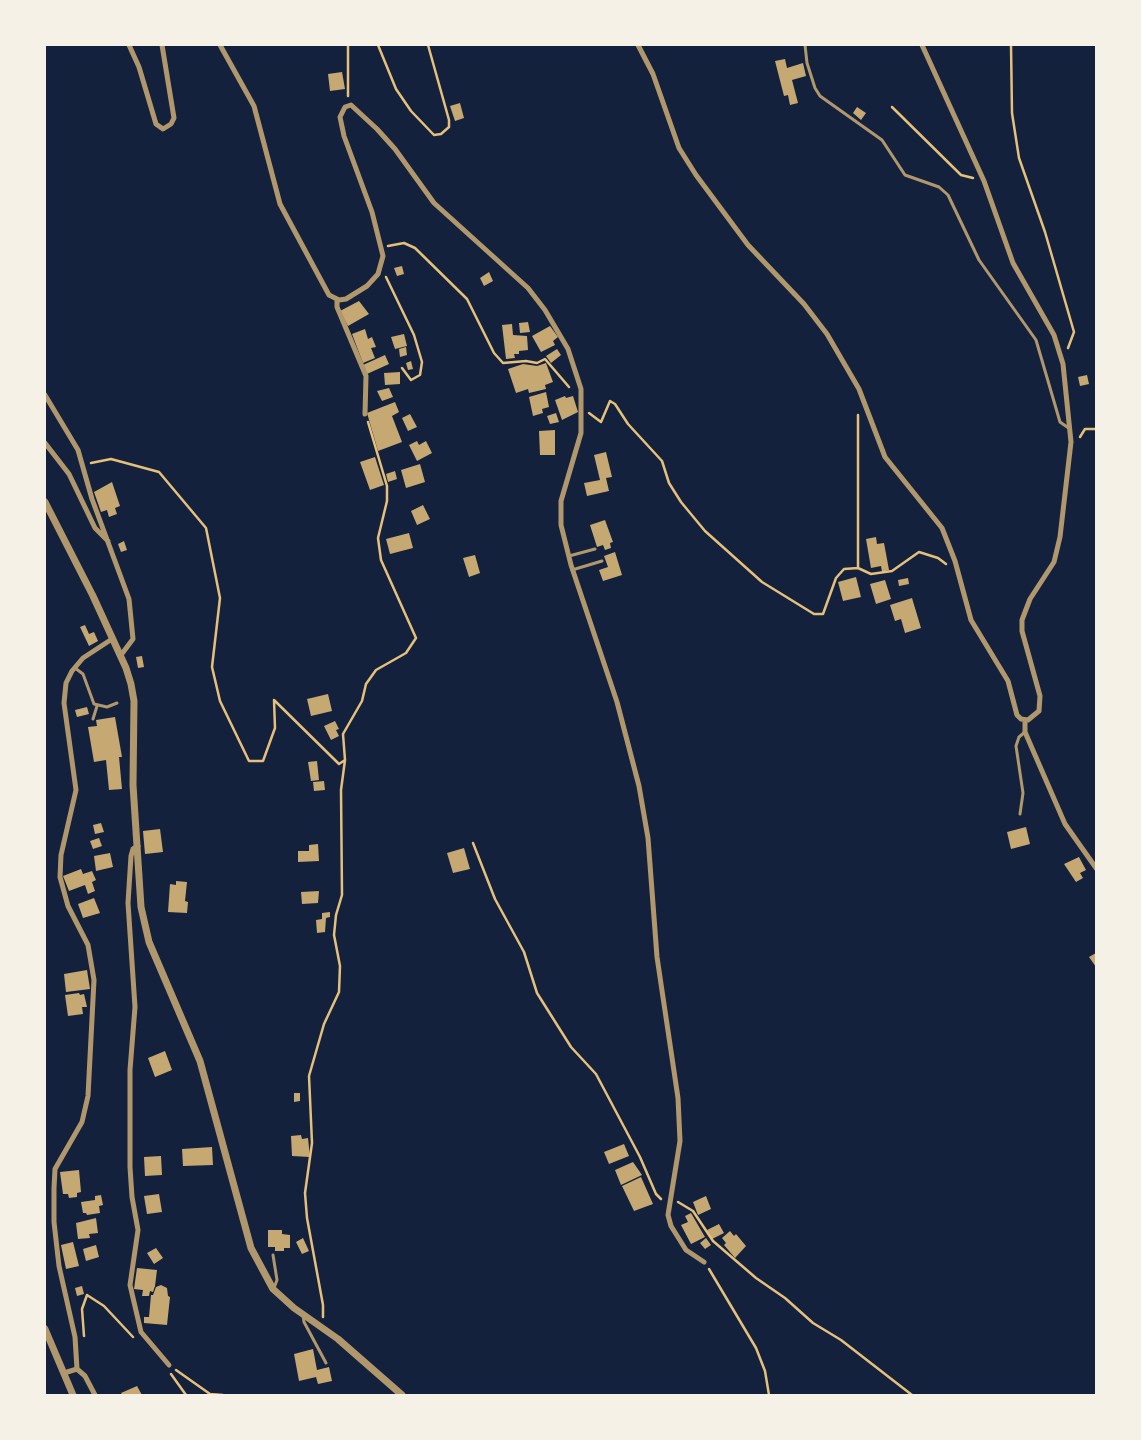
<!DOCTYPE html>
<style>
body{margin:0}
#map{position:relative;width:1141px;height:1440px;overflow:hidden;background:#14213d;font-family:"PT Serif",serif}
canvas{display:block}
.frame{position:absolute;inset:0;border:46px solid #f6f1e7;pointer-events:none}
</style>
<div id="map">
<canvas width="1141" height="1440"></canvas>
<div class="frame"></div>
</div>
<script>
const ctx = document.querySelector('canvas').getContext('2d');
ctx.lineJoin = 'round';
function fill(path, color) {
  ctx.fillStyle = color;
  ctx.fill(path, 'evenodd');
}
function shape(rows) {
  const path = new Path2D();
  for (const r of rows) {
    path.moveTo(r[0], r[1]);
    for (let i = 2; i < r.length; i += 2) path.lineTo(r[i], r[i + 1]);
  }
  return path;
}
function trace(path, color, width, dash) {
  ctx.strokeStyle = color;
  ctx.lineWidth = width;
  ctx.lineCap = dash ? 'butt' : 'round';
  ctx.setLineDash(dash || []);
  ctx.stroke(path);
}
fill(shape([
 [785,59,787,68,803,63,806,76,792,80,798,103,790,105,788,95,784,96,775,61],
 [342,72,345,89,330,91,328,74],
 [460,103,464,118,455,121,450,106],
 [857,107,866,113,861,120,853,113],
 [402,266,404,274,397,276,394,268],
 [489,272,493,281,484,286,480,278],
 [359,301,369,314,348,326,340,311],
 [528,322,530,332,520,333,519,323],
 [512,324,513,335,527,336,528,350,519,351,519,354,514,354,515,358,506,359,502,325],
 [550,326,558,337,553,341,555,345,541,352,532,336],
 [365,329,368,339,372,337,376,347,371,348,375,358,363,363,352,334],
 [404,334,407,346,395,349,391,337],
 [406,347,407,355,400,357,399,349],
 [557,349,561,355,551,363,546,356],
 [385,355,389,364,367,374,363,365],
 [411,361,413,369,408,370,406,363],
 [546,363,553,382,545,385,546,389,529,393,528,389,516,393,508,369,523,364,537,366],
 [400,372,400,384,385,385,384,373],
 [1087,375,1089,384,1080,386,1078,377],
 [389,388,393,397,382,401,377,391],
 [546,392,549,407,542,409,543,413,533,416,529,397],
 [565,396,566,398,573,396,578,412,562,420,555,400],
 [395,402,399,412,392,416,402,442,378,451,367,413],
 [556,413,559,422,550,424,547,416],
 [410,414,417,427,408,431,402,418],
 [555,430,555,455,540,455,539,431],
 [417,441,419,445,426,441,432,453,417,461,409,445],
 [606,452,612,477,606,478,609,491,587,496,584,483,600,480,594,455],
 [375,457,384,485,370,490,360,462],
 [420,464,425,482,406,488,401,470],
 [395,471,397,479,388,482,386,474],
 [112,482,120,506,115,508,117,514,109,517,107,510,101,512,94,492],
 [423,505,430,519,417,525,411,511],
 [605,520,613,542,610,543,611,548,605,550,603,545,597,547,590,525],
 [409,533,413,548,390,554,386,539],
 [876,537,877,544,884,543,889,570,882,572,881,566,871,568,866,539],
 [124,541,127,550,121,552,118,544],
 [615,552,622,575,603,581,599,570,608,567,604,556],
 [475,555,480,573,469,577,463,558],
 [856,577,861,597,843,601,838,582],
 [908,578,909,584,899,586,898,580],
 [885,580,891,599,876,604,870,584],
 [912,598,921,628,905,633,901,619,895,621,890,605],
 [85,625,89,634,94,632,98,641,89,646,80,627],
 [142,656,144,667,138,668,136,657],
 [328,694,332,711,311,716,307,699],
 [87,707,89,714,77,717,75,710],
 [115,717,122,757,119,757,122,789,109,790,106,760,94,762,88,727,97,726,96,720],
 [335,721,339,729,336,730,339,736,331,740,324,726],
 [317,761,319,780,311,781,308,762],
 [324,781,325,790,314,791,313,782],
 [101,823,104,832,95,834,93,825],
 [1026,827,1030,844,1011,849,1007,832],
 [160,829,163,852,145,854,143,831],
 [99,838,102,846,93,849,90,841],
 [318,844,319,861,298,862,298,851,309,851,309,845],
 [464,848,470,869,453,873,447,853],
 [110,853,113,867,96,871,94,856],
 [1079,857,1086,870,1080,873,1083,878,1076,882,1064,864],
 [81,869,83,874,92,871,96,880,92,882,95,891,88,894,85,885,69,891,63,876],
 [176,881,187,882,185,901,188,902,187,913,168,912,170,884,176,885],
 [319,891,318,903,302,904,301,892],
 [94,898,100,913,83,918,78,904],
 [330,912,330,917,326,918,325,932,317,933,316,920,322,919,322,913],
 [1096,953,1096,967,1089,957],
 [87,970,90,989,66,992,64,974],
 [79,993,80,995,84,994,87,1007,82,1007,83,1014,68,1016,65,995],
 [165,1051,172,1070,155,1077,148,1058],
 [294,1093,300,1093,300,1101,294,1102],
 [301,1135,302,1139,308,1138,310,1157,292,1156,291,1136],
 [624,1144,629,1156,609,1164,604,1152],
 [212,1147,213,1165,183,1166,182,1149],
 [161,1156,162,1175,145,1176,144,1157],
 [633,1162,642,1175,621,1185,615,1170],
 [79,1170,81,1192,77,1193,77,1197,69,1198,68,1194,63,1194,60,1172],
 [641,1177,653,1204,634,1211,622,1186],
 [159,1194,162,1212,147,1214,144,1196],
 [101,1195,103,1205,99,1206,100,1213,87,1215,86,1213,83,1213,81,1202,95,1200,95,1196],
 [706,1196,711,1209,698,1215,693,1202],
 [691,1213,705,1237,691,1244,681,1225,688,1222,685,1216],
 [96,1218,98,1233,89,1234,90,1238,78,1239,76,1223],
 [719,1224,724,1233,712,1239,707,1230],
 [268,1230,282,1230,282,1234,290,1235,290,1248,284,1248,284,1251,275,1251,275,1247,268,1247],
 [730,1231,734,1236,736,1234,746,1246,735,1258,724,1245,726,1243,722,1238],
 [303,1238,309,1251,302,1254,296,1242],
 [706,1238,711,1245,705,1249,700,1243],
 [73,1242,79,1266,66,1269,61,1245],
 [96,1245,99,1257,86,1261,83,1249],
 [156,1248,163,1258,154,1264,147,1253],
 [137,1268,157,1270,155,1286,153,1292,150,1291,149,1296,142,1296,143,1290,134,1289],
 [161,1285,167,1288,168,1296,170,1297,167,1325,144,1323,144,1317,149,1317,151,1295,153,1295,156,1287],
 [82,1286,84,1294,77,1296,75,1288],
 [313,1349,317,1370,329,1367,332,1381,318,1384,316,1377,299,1381,294,1354],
 [137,1386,142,1395,122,1395,121,1393]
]), '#c6a872');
trace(shape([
 [378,45,396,89,411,111,434,135,441,134,449,127,449,120,428,45],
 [1011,45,1012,113,1019,158,1045,232,1074,332,1068,348],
 [348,96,348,45],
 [892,107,961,175,973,178],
 [388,246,404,243,415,248,467,299,494,353,503,363,526,361,537,363,545,359,569,387],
 [386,277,414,335,422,362,420,375,411,380,402,368],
 [589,413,601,422,610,401,615,404,628,424,662,461,669,483,681,502,705,531,762,582,814,614,823,614,836,578,844,569,858,568,871,574,892,571,919,552,938,558,946,564],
 [858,415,858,568],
 [1080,437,1085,429,1096,429],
 [91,463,111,459,159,472,206,528,220,598,212,667,220,701,249,761,263,761,275,728,274,700,339,764,345,760,343,734,362,701,366,684,376,670,406,653,416,638,381,560,378,538,387,501,387,486,368,422],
 [473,843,495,899,524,952,537,993,571,1047,596,1074,640,1157,656,1194,661,1199],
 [678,1202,693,1211,713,1241,756,1278,785,1298,813,1323,841,1340,912,1395],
 [709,1269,756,1348,765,1371,769,1395],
 [323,1317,323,1305,307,1218,305,1193,312,1143,309,1076,324,1024,339,992,340,966,334,935,336,915,342,895,341,790,345,760],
 [84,1336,82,1309,87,1295,104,1306,133,1337],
 [176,1370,210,1394,223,1395],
 [171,1374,186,1395]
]), '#e5c07b', 2.5);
trace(shape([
 [805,45,807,63,815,88,820,96,882,140,905,175,939,187,948,195,979,260,1036,340,1060,422,1070,429],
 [569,556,595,549],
 [572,570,602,561],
 [75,668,83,674,94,704,107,707,117,703],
 [93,719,97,706],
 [1020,814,1023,793,1016,746,1019,737,1025,732],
 [273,1255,277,1280,274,1288],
 [303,1315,304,1322,326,1363]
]), '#b1986c', 3);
trace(shape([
 [129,45,139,67,156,124,163,129,171,124,174,118,162,45],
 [220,45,254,106,280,204,329,295,339,300,346,299,367,286,378,274,383,256,372,212,344,136,340,117,345,107,351,105,377,129,395,149,434,203,528,288,545,310,568,349,581,389,581,433,561,501,561,525,571,565,617,702,639,786,648,838,657,957,678,1098,680,1141,668,1215,671,1226,686,1250,704,1262],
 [638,45,653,74,679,148,696,175,748,245,804,304,827,334,859,389,885,457,942,528,955,561,971,620,1008,681,1017,715,1021,719,1028,720,1039,711,1040,696,1022,631,1022,620,1030,599,1054,562,1060,537,1071,442,1063,364,1054,335,1013,263,984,181,922,45],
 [337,299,337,307,366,376,365,414],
 [45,395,78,450,92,499,129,599,133,639,121,655],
 [45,443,69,474,95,528,108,541],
 [1025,720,1025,732,1065,824,1096,868],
 [138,846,133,849,131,856,128,903,135,1007,130,1070,130,1167,132,1197,138,1230,130,1285,141,1332,169,1365],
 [77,1369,75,1337,59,1266,54,1222,54,1188,55,1169,82,1122,88,1096,94,980,88,945,68,906,60,877,61,855,76,790,64,703,66,683,72,671,83,658,112,639],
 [77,1369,85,1376,95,1395],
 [64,1373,77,1369]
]), '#b1986c', 5);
trace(shape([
 [45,502,93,596,126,668,131,684,134,701,133,785,141,907,149,942,200,1061,251,1248,273,1289,294,1308,338,1339,402,1395],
 [45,1329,73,1395]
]), '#b1986c', 7);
</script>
